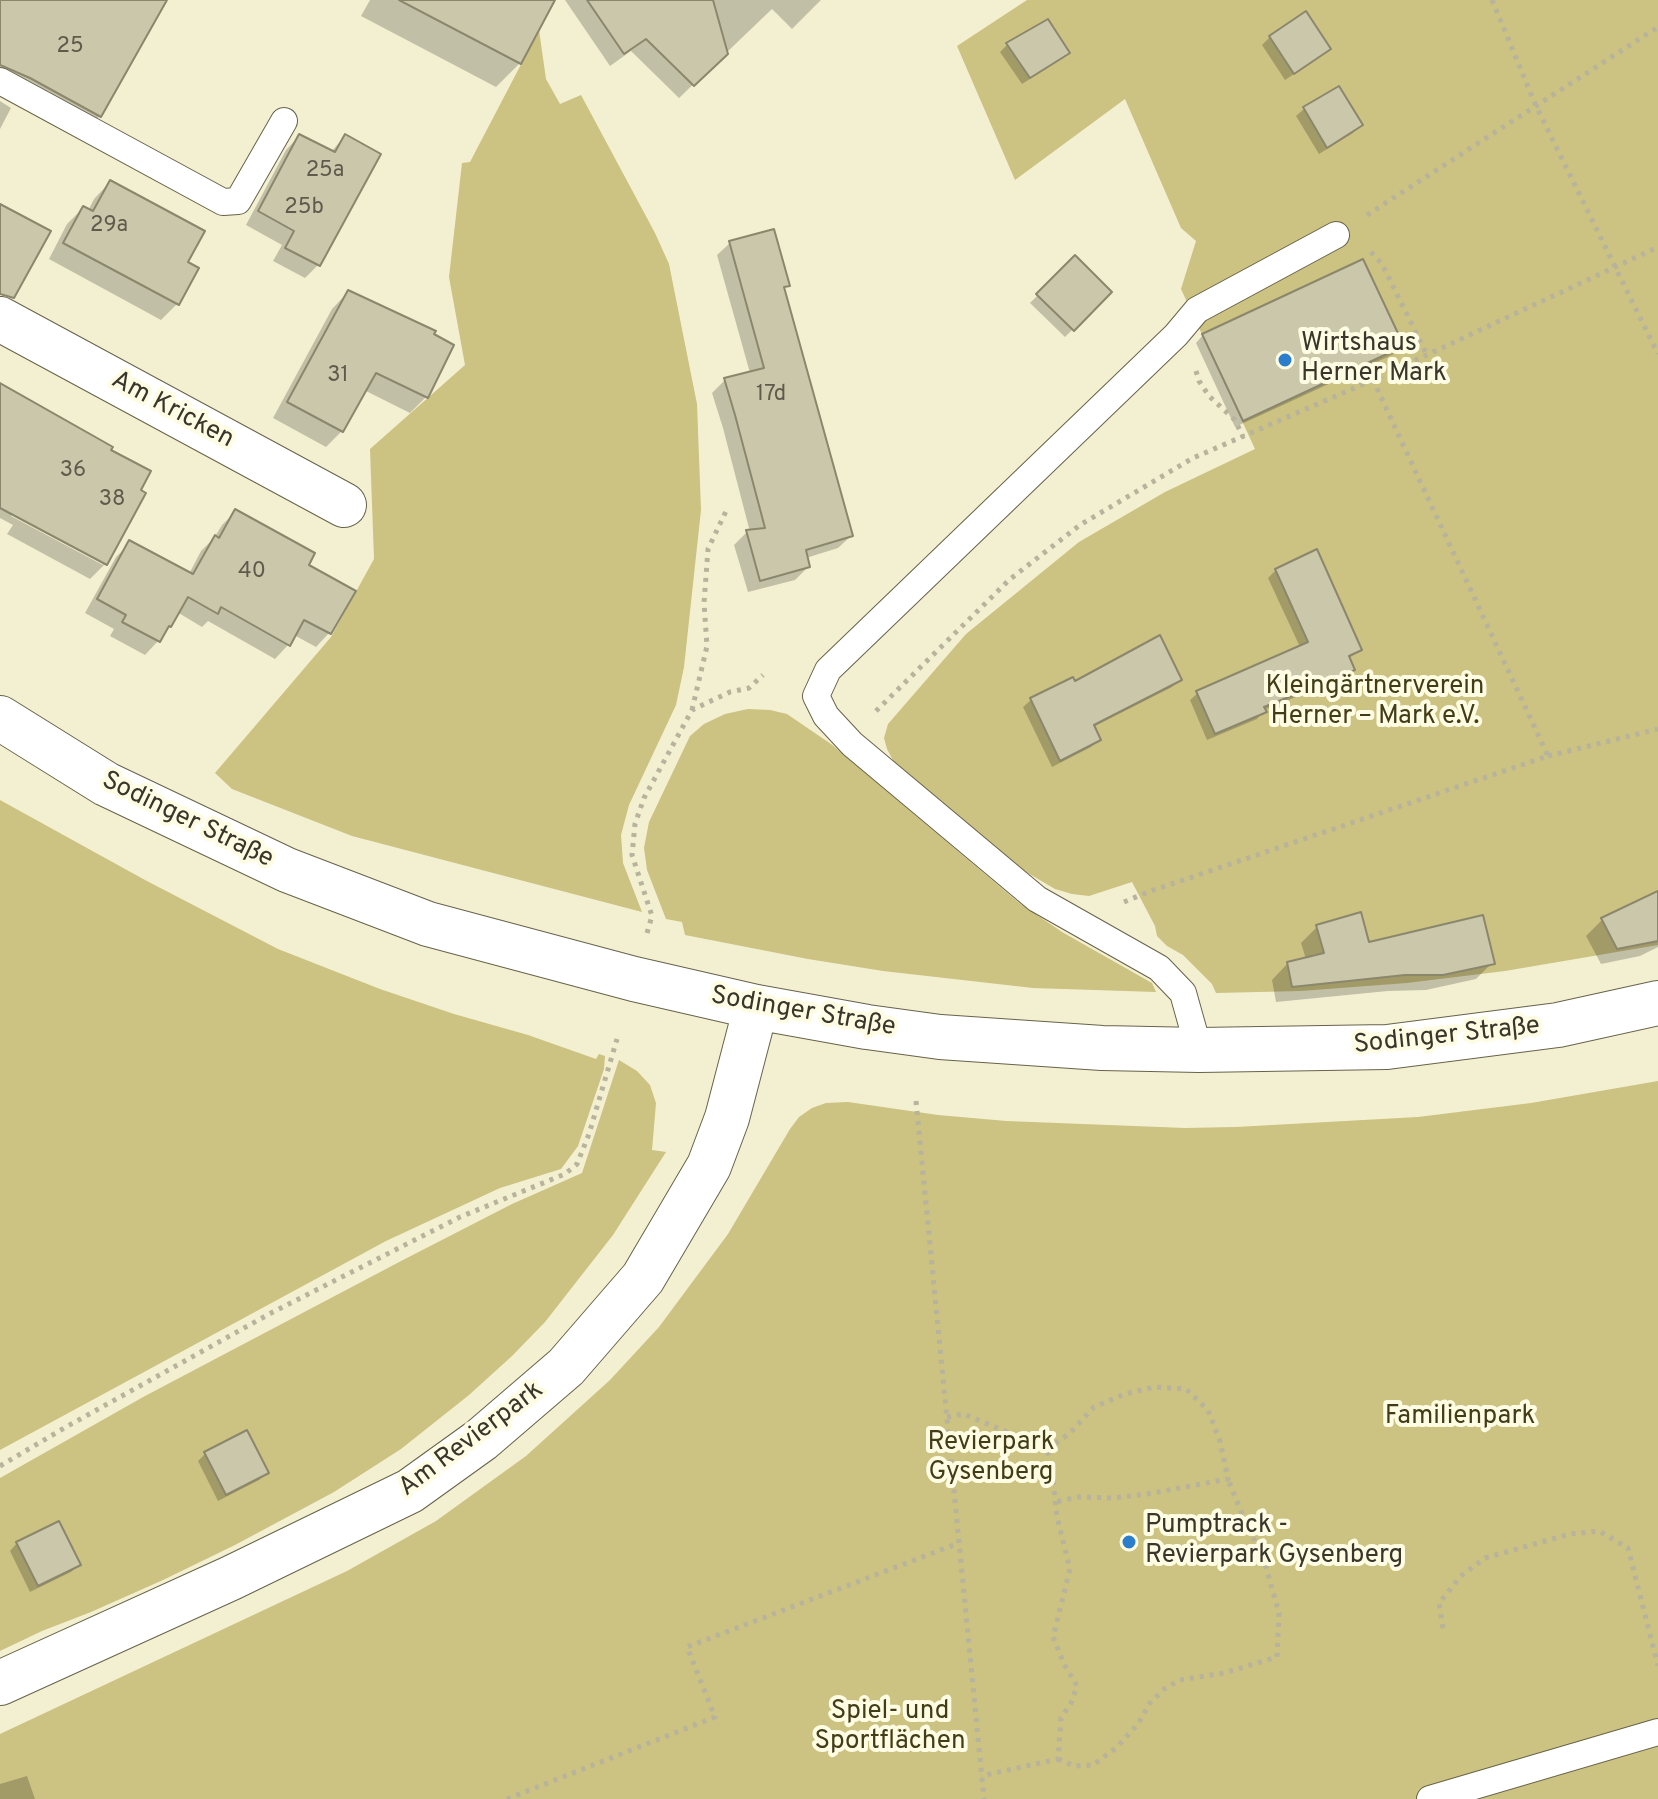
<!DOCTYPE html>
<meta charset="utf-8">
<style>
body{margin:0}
canvas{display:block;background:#f3efd1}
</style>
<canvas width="1658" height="1799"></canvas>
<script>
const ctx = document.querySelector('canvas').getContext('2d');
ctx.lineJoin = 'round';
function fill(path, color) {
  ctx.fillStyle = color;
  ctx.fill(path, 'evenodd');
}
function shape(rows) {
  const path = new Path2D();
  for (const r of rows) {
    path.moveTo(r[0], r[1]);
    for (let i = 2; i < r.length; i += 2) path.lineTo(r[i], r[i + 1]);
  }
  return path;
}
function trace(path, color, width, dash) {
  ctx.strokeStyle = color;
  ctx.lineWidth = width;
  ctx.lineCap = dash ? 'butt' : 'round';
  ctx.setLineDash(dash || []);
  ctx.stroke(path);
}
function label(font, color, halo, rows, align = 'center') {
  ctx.font = font + ' Overpass,sans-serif';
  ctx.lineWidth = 8;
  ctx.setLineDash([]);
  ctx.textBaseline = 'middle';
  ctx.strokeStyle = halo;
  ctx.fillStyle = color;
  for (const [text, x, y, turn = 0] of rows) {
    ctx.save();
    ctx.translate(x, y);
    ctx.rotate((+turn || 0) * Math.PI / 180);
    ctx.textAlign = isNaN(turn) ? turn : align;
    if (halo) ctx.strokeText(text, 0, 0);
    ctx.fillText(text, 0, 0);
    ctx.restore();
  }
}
fill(shape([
 [1027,0,1658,0,1658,945,1505,971,1407,983,1301,991,1216,993,1212,984,1183,955,1167,946,1157,936,1155,926,1132,882,1089,896,1072,894,1055,889,1016,866,896,766,887,749,884,738,888,724,966,634,1079,542,1165,492,1255,449,1181,289,1196,241,1181,228,1125,99,1015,180,957,46],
 [539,30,546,79,560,104,581,95,655,233,669,264,697,404,701,510,684,667,676,705,629,805,621,835,623,863,642,912,352,836,232,789,215,773,331,637,374,559,370,449,465,365,449,277,462,163,470,162],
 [748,709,770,710,787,714,831,744,1018,902,1062,932,1152,983,1156,992,1033,988,883,971,808,959,685,935,682,922,666,919,647,870,644,848,649,822,690,736,704,724,725,714],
 [0,800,145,880,278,949,380,989,454,1014,528,1035,596,1059,599,1054,605,1056,604,1069,578,1146,561,1169,500,1188,386,1241,0,1450],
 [619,1060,637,1071,650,1085,656,1103,652,1150,666,1152,613,1235,545,1322,512,1356,469,1395,401,1449,334,1492,235,1545,163,1580,91,1612,42,1631,0,1651,0,1478,145,1396,403,1260,512,1204,582,1173],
 [1658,1081,1658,1799,0,1799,0,1734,347,1571,436,1521,526,1456,610,1380,659,1327,728,1234,790,1129,799,1117,812,1108,826,1103,848,1102,938,1115,1006,1121,1185,1128,1236,1127,1418,1117,1531,1103]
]), '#ccc281');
fill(shape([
 [0,0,167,0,100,116,81,134,0,91],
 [370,0,553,0,520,63,496,87,361,16],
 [565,0,821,0,792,29,772,9,679,98,631,51,610,66],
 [1270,37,1329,49,1321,56,1285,80,1262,45],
 [1008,44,1067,52,1060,60,1022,84,1000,52],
 [1338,88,1361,125,1353,133,1319,154,1296,116,1304,109],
 [0,101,11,108,0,129],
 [299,136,331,152,345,136,318,265,305,278,273,261,282,245,246,225,286,150],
 [110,182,185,263,177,304,161,320,49,259,67,224,83,208,88,211,94,199],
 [730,243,788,285,783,290,851,536,838,548,806,558,808,567,795,580,748,592,734,545,747,532,750,532,723,428,712,393,725,380,750,373,717,255],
 [1075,258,1110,292,1065,337,1030,303],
 [348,292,426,397,410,413,364,390,342,431,326,447,273,418,332,309],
 [1203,335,1402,346,1394,354,1235,427,1196,343],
 [0,385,109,450,138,491,105,564,90,579,7,534,13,525,0,518],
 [13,512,103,561,103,565,11,516],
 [236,511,306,566,329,633,316,647,294,635,288,645,275,659,208,621,202,627,177,612,158,641,145,655,110,636,114,629,85,613,116,557,130,543,189,574,201,551,214,538,222,525],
 [1276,570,1360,650,1348,659,1352,669,1345,677,1264,710,1257,719,1207,740,1190,700,1198,693,1300,647,1268,578],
 [1180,679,1172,687,1093,727,1099,739,1091,747,1052,767,1023,707,1031,700,1074,683],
 [1658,893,1658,947,1640,956,1601,964,1586,936,1602,920],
 [1317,927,1368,944,1492,963,1476,979,1426,990,1388,991,1276,1002,1272,980,1288,963,1306,959,1301,943],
 [205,1454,266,1473,259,1480,218,1501,198,1461],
 [17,1543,78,1565,71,1572,30,1592,10,1551],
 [27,1776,35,1799,0,1799,0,1784]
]), '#0003');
const building = shape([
 [0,0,167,0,101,117,30,78,0,65,0,0],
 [399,0,555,0,521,64,399,0],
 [587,0,713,0,728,54,694,86,646,39,624,54,587,0],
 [1306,11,1331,49,1294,74,1269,36,1306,11],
 [1048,19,1070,53,1030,78,1006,43,1048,19],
 [1339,86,1363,125,1327,148,1303,107,1339,86],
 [299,134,335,152,345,134,381,154,320,266,285,248,294,231,258,211,299,134],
 [110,180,205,231,188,262,199,268,179,305,63,243,83,206,93,211,110,180],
 [0,204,51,231,14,298,0,294,0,204],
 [774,229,790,286,784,287,853,536,806,550,810,567,760,581,746,530,765,528,735,415,724,378,764,368,729,241,774,229],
 [1075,255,1112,292,1074,331,1036,294,1075,255],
 [1363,259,1404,346,1243,421,1202,334,1363,259],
 [348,290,436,331,434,334,454,345,428,398,376,373,343,432,287,402,348,290],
 [0,383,113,447,111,450,151,471,141,490,146,493,107,565,0,508,0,383],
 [235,509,315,553,309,565,356,591,331,634,304,620,290,646,221,607,218,614,188,597,171,627,169,626,160,642,122,622,126,615,97,599,129,540,193,574,215,535,219,538,235,509],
 [1317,549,1362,650,1349,656,1355,670,1264,707,1267,712,1215,734,1196,691,1308,642,1275,569,1317,549],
 [1160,635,1182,680,1094,725,1101,740,1060,761,1030,698,1073,677,1075,681,1160,635],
 [1658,891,1658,941,1617,949,1601,918,1658,891],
 [1361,912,1369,942,1483,915,1495,964,1443,975,1405,975,1292,987,1287,962,1324,953,1316,925,1361,912],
 [247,1430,269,1473,226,1495,204,1452,247,1430],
 [59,1521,81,1565,38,1586,16,1542,59,1521]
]);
fill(building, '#cbc7ab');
trace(building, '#8b876d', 2);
const lane = shape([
 [0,81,223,202,238,201,284,121],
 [1199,1050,1183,993,1159,968,1037,899,852,744,826,716,816,696,828,670,1176,335,1197,310,1336,235],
 [1430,1799,1658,1732]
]);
const street = shape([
 [0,319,344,505]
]);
const secondary = shape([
 [0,718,106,784,287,870,428,924,634,979,756,1007,867,1027,940,1037,1102,1048,1199,1050,1387,1047,1558,1025,1658,1003],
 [0,1683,231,1578,410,1491,481,1440,566,1367,643,1278,709,1166,727,1118,756,1007]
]);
trace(lane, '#67634a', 28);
trace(street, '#67634a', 46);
trace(secondary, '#67634a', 46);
trace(shape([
 [1492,0,1536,106,1658,354],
 [1367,215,1658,27],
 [1371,252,1382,264,1427,355],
 [1196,371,1199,381,1209,396,1235,420,1243,437],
 [692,710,707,646,704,603,708,549,727,509],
 [876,711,1009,580,1080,525,1193,458,1373,380,1658,247],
 [1548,756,1658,729],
 [1124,902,1148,892,1548,756,1373,380],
 [647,933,652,916,632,855,635,824,644,798,692,710,730,692,749,688,763,675],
 [916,1101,984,1799],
 [947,1417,964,1414,1047,1449,1052,1472,1057,1517,1070,1569,1053,1637,1064,1664,1077,1686,1071,1703,1061,1718,1058,1759,981,1776],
 [1047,1449,1070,1433,1094,1407,1125,1394,1154,1387,1186,1389,1208,1410,1220,1441,1228,1479,1147,1494,1113,1498,1078,1497,1055,1502],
 [0,1466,66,1427,271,1313,460,1217,565,1174,577,1164,589,1134,617,1039],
 [1443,1628,1439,1603,1461,1576,1485,1558,1570,1534,1599,1531,1628,1548,1658,1666],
 [1058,1759,1074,1766,1093,1765,1116,1748,1138,1724,1150,1703,1164,1689,1180,1680,1224,1673,1277,1657,1279,1613,1264,1560,1246,1524,1228,1479],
 [507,1799,715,1717,687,1647,959,1543]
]), '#b7b39c', 5, [4, 6]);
trace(lane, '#fff', 26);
trace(street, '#fff', 44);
trace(secondary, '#fff', 44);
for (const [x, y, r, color] of [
 [1285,360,8,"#2a7ecc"],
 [1129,1542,8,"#2a7ecc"]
]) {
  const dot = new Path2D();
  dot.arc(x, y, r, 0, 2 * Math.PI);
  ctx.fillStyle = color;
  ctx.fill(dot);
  trace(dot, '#fffce4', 3);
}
label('22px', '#5e5b4c', null, [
 ["25",70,48],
 ["25a",325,172],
 ["25b",304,209],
 ["29a",109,227],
 ["31",338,377],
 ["17d",771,396],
 ["36",73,472],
 ["38",112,501],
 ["40",252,573]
]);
label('26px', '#39372c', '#fffce4', [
 ["Wirtshaus",1301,345],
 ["Herner Mark",1301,375],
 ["Pumptrack -",1145,1527],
 ["Revierpark Gysenberg",1145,1557]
], 'left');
label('26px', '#39372c', '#fffce4', [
 ["Am Kricken",172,411,28],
 ["Sodinger Straße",187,821,26],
 ["Sodinger Straße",803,1013,10],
 ["Sodinger Straße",1447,1037,-6],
 ["Am Revierpark",472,1440,-37]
]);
label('26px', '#433d17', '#fffce4', [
 ["Kleingärtnerverein",1375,688],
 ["Herner – Mark e.V.",1375,718],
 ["Familienpark",1460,1418],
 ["Revierpark",991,1444],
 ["Gysenberg",991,1474],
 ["Spiel- und",890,1713],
 ["Sportflächen",890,1743]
]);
</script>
